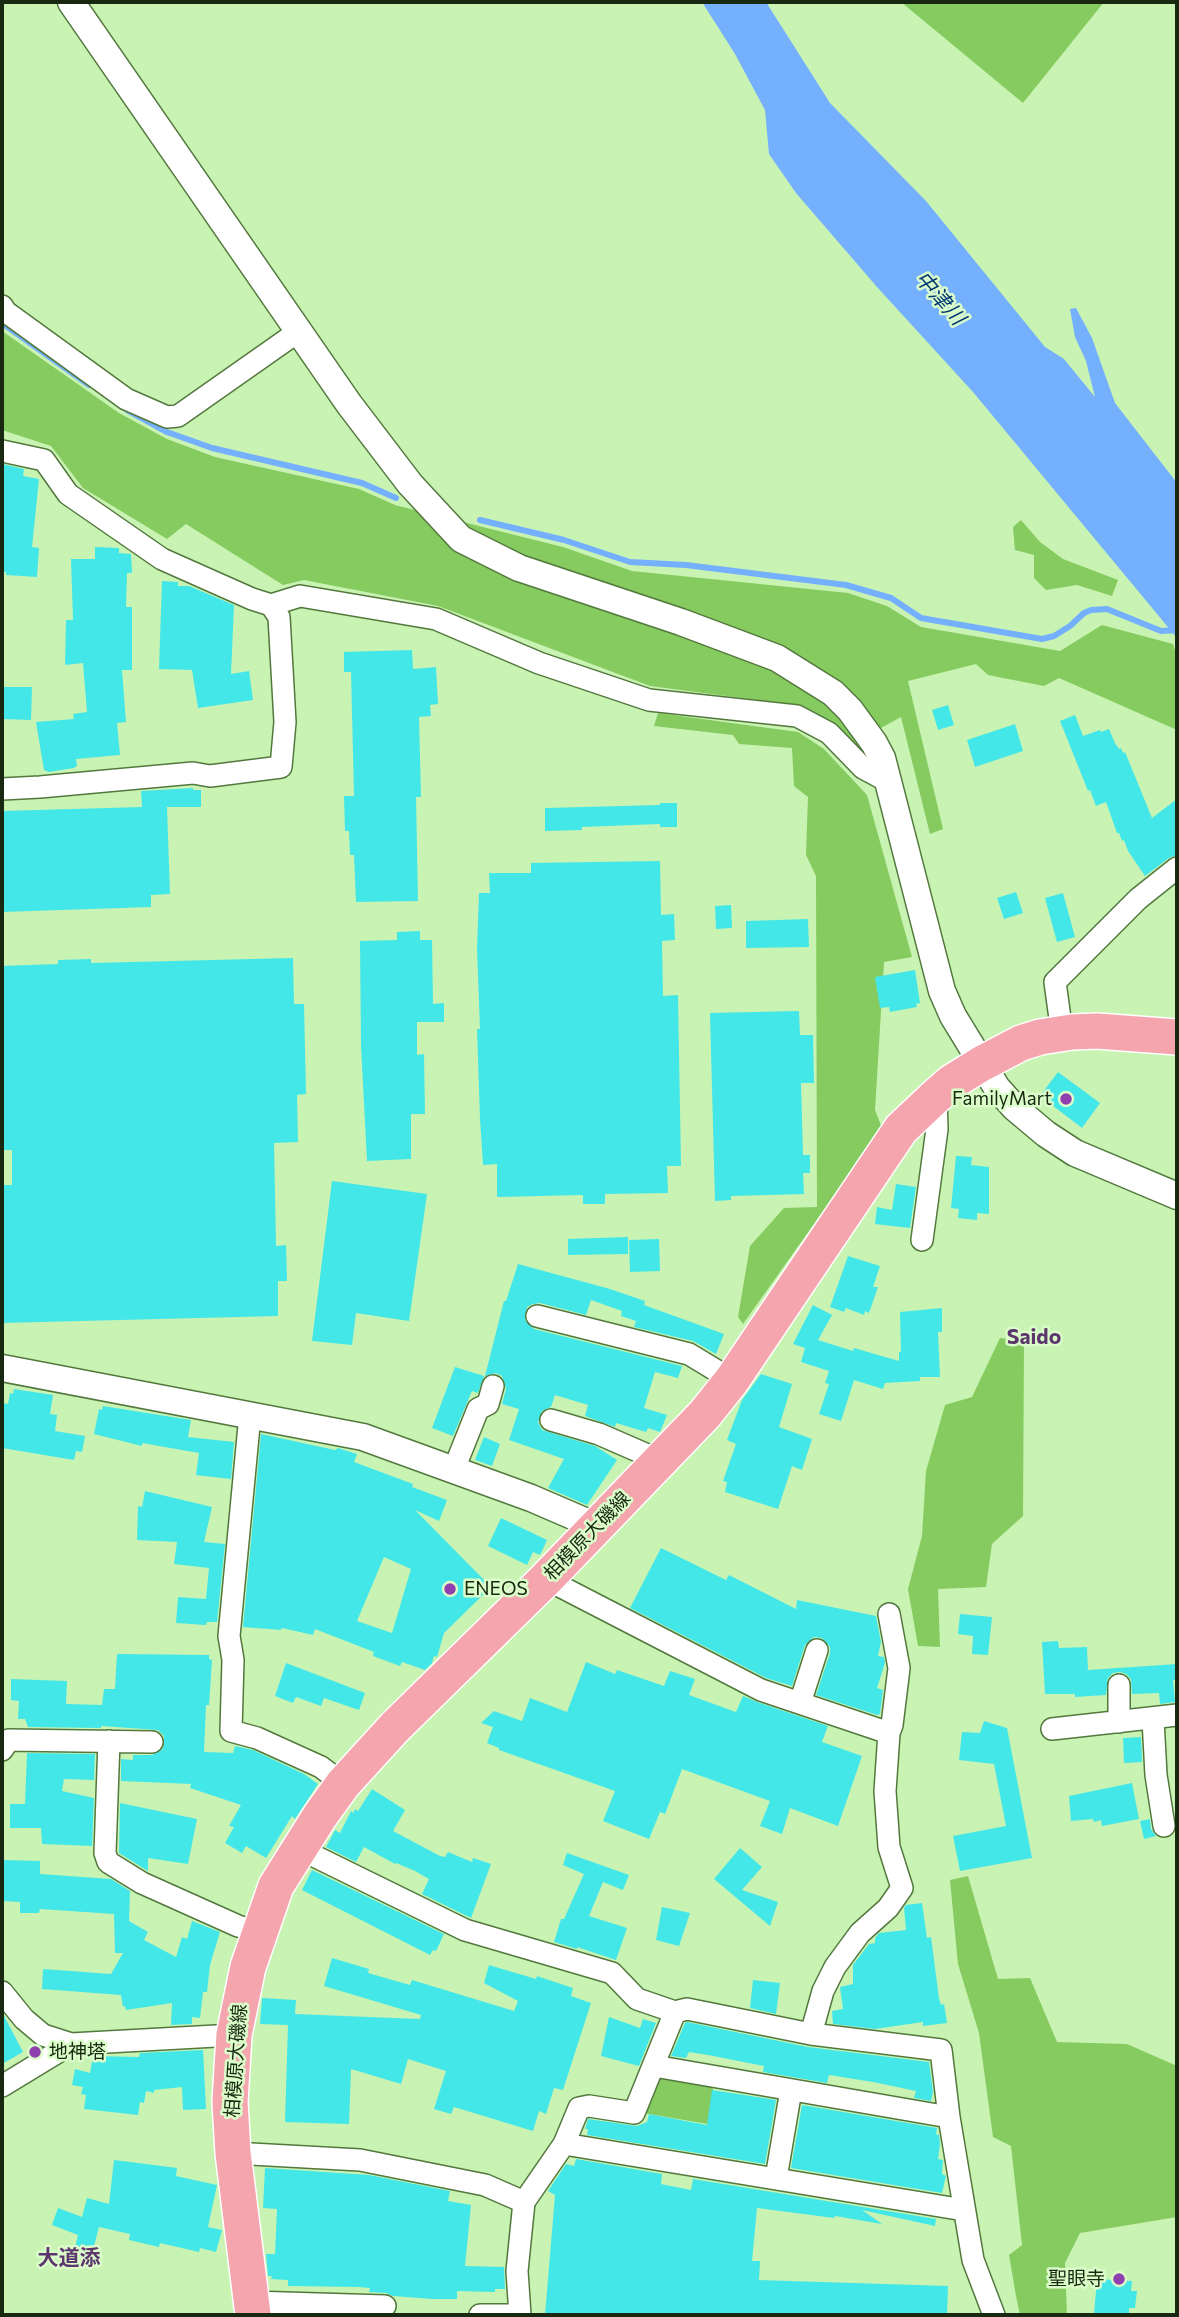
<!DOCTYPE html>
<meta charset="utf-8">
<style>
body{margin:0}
#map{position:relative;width:1179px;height:2317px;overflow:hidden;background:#c8f3b3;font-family:Commissioner,sans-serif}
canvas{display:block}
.frame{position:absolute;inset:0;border:4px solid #192911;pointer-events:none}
</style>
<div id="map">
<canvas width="1179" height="2317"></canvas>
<div class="frame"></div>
</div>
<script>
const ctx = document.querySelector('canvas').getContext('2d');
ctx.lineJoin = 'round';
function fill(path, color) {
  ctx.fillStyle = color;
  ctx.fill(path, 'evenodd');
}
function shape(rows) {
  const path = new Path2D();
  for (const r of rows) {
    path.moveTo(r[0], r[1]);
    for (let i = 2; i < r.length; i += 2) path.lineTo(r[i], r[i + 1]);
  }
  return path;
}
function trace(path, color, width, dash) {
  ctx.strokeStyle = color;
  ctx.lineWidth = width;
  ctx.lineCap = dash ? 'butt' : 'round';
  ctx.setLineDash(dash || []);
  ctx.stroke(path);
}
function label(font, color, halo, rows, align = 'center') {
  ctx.font = font + ' Commissioner,"Noto Sans JP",sans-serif';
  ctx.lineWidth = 5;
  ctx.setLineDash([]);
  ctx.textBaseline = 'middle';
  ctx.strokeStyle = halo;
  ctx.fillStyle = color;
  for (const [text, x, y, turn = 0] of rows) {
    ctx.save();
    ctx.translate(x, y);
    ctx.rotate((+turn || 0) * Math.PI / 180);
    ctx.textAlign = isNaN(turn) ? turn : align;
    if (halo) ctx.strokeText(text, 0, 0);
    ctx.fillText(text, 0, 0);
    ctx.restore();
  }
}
fill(shape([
 [901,2,1104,2,1023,103],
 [2,331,119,413,167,439,215,457,359,489,395,505,563,547,632,571,848,593,887,606,921,627,1060,651,1102,625,1173,644,1177,657,1177,730,1059,678,1044,686,988,675,976,664,908,681,943,829,930,834,901,717,859,740,867,752,862,758,840,729,803,706,650,686,438,606,304,580,283,585,186,524,167,539,83,488,51,446,2,430],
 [1021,520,1040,542,1063,559,1118,580,1112,596,1077,585,1046,590,1034,578,1034,555,1015,550,1013,527],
 [658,713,798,732,824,749,867,795,912,957,884,962,875,1110,882,1128,743,1324,738,1317,750,1246,784,1208,817,1207,816,876,806,855,808,797,794,786,792,748,739,744,733,735,654,726],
 [1000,1338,1024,1341,1023,1516,992,1544,986,1587,938,1589,940,1647,918,1646,908,1589,922,1536,926,1471,945,1405,972,1397],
 [968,1876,998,1979,1030,1978,1057,2042,1127,2044,1177,2066,1177,2217,1080,2233,1065,2263,1067,2315,1020,2315,1016,2296,1009,2255,1022,2245,1011,2146,993,2137,979,2033,958,1964,950,1880],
 [664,2074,714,2081,708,2124,643,2113,656,2078]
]), '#86cb5f');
fill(shape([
 [702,2,766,2,830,103,926,201,1045,347,1064,359,1095,397,1086,361,1075,337,1070,309,1076,308,1092,338,1115,403,1177,483,1177,638,973,392,877,287,796,193,769,154,765,110,735,54]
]), '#74b0fe');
trace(shape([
 [2,323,89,385],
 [127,410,167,432,212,448,362,483,396,498],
 [480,520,564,540,630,562,686,565,846,585,891,598,921,618,1042,639,1054,636,1070,626,1084,613,1091,610,1107,609,1161,631,1177,630]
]), '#74b0fe', 6);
fill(shape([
 [2,464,24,469,23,476,39,479,32,547,39,548,37,577,6,575,6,572,2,572],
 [95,547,119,548,119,553,131,554,132,573,127,573,126,607,132,607,132,670,122,670,126,722,117,723,120,755,76,759,77,766,74,768,49,772,44,770,36,722,74,719,73,714,87,712,83,663,65,665,66,620,73,620,71,559,95,559],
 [162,581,178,582,178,586,189,586,234,605,231,674,249,671,253,700,198,708,192,670,159,669],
 [412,650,413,669,436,667,438,704,430,705,431,716,419,717,421,797,416,797,418,901,356,902,354,855,350,855,349,831,345,831,344,796,354,796,351,672,344,672,344,652],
 [2,687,32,687,31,720,2,719],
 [948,705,954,725,938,730,932,710],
 [1075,715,1083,736,1100,730,1101,732,1109,729,1115,743,1119,749,1121,748,1123,753,1125,752,1152,818,1177,799,1177,855,1169,858,1145,876,1128,851,1124,840,1122,841,1119,833,1117,833,1106,802,1096,806,1090,790,1088,791,1060,721],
 [1015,724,1023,751,975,767,967,740],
 [193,788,193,790,201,790,201,807,167,807,170,894,151,895,151,907,2,912,2,811,142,807,141,791],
 [660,803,677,803,677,827,660,827,660,824,582,827,582,830,545,831,545,808,660,805],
 [660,861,661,915,674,914,675,940,662,941,663,996,678,995,681,1166,667,1166,668,1193,605,1194,605,1204,583,1204,583,1195,497,1197,497,1164,483,1165,480,1119,477,1029,480,1029,477,949,479,893,490,893,489,873,531,873,531,863],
 [1016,892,1023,913,1004,919,997,898],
 [1063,893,1075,937,1057,942,1045,898],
 [731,905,732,928,716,929,715,906],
 [808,919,809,947,746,948,746,921],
 [420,931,420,940,432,940,433,1004,444,1003,444,1022,417,1022,417,1055,424,1054,425,1114,411,1114,411,1159,367,1161,361,1046,360,941,397,940,397,932],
 [293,958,294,1004,304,1004,306,1094,297,1095,298,1142,274,1143,276,1246,286,1245,287,1281,278,1281,278,1316,2,1323,2,1185,12,1185,12,1150,2,1150,2,966,58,964,58,960,91,959,91,963],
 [915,970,920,1003,916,1004,917,1007,890,1012,889,1007,880,1008,875,977],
 [799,1011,800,1035,813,1035,814,1083,801,1083,803,1155,810,1155,810,1173,803,1173,804,1194,731,1196,731,1200,715,1201,710,1013],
 [1058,1072,1100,1103,1082,1128,1040,1096],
 [956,1156,972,1157,971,1165,989,1167,989,1214,977,1213,977,1220,958,1218,959,1209,951,1208],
 [332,1181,427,1194,409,1321,356,1313,352,1345,312,1341],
 [896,1184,916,1187,910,1228,875,1224,877,1207,892,1210],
 [628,1237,628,1254,568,1255,568,1239],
 [659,1239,660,1271,630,1272,629,1240],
 [848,1256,880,1266,873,1287,878,1287,869,1313,865,1311,864,1315,846,1308,844,1312,830,1307],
 [518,1264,610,1289,645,1301,644,1305,724,1334,716,1354,693,1341,634,1327,636,1321,621,1316,622,1311,591,1300,586,1315,540,1303,533,1304,527,1307,525,1320,534,1329,682,1366,678,1378,655,1372,644,1408,667,1415,660,1432,648,1428,646,1432,616,1423,615,1427,585,1416,588,1405,555,1395,551,1407,542,1411,538,1422,542,1430,595,1446,617,1460,587,1505,548,1488,564,1459,509,1440,519,1409,502,1404,506,1389,502,1376,496,1373,485,1376,504,1301,506,1301],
 [813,1305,832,1315,818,1340,853,1351,854,1348,899,1361,899,1352,901,1352,900,1312,942,1308,942,1332,938,1332,940,1377,920,1377,920,1381,885,1383,883,1389,854,1380,841,1421,819,1414,829,1384,825,1383,829,1371,801,1362,805,1348,793,1344],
 [455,1367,484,1376,478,1393,472,1391,453,1436,432,1428],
 [761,1374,792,1384,779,1427,812,1439,802,1470,792,1466,778,1509,725,1492,727,1482,723,1481,736,1444,727,1440,742,1400],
 [14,1389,53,1395,50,1414,57,1415,55,1431,85,1436,82,1452,76,1451,74,1460,2,1448,2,1403,8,1404,10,1393,13,1394],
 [103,1406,191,1420,188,1437,234,1442,231,1479,196,1475,199,1453,142,1443,142,1446,94,1434,99,1409,102,1410],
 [261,1434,335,1450,338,1448,357,1454,354,1462,413,1484,412,1487,447,1500,439,1521,415,1510,491,1587,444,1633,437,1657,434,1656,432,1663,425,1670,402,1662,400,1666,373,1656,374,1652,315,1629,313,1635,282,1628,281,1630,243,1627],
 [384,1557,411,1569,392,1633,357,1621],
 [484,1437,500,1444,492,1466,475,1460],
 [145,1491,212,1507,204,1542,225,1544,217,1622,207,1622,206,1625,176,1623,178,1597,206,1599,209,1568,174,1564,177,1542,137,1540,138,1506,142,1507],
 [501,1518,547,1540,540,1555,533,1552,527,1565,488,1546],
 [661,1548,726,1580,729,1575,796,1609,797,1600,876,1616,881,1642,878,1656,884,1657,885,1663,877,1688,883,1690,880,1714,877,1715,816,1695,830,1653,830,1647,822,1638,814,1637,805,1645,792,1686,766,1678,630,1608],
 [960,1614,992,1617,988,1655,972,1654,973,1636,958,1634],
 [1058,1641,1059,1648,1087,1647,1088,1670,1177,1664,1177,1680,1173,1680,1175,1702,1160,1704,1159,1693,1132,1694,1131,1679,1126,1674,1120,1672,1113,1673,1108,1678,1106,1695,1075,1697,1075,1694,1045,1694,1042,1642],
 [117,1654,209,1655,209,1659,212,1660,209,1705,206,1705,204,1752,233,1753,235,1746,253,1750,304,1774,318,1784,295,1819,292,1816,266,1858,246,1846,242,1853,225,1843,234,1827,229,1826,241,1805,190,1788,191,1784,121,1781,121,1759,133,1760,133,1755,152,1755,163,1749,164,1736,158,1730,101,1726,101,1728,28,1727,25,1719,18,1719,19,1701,11,1700,11,1679,67,1681,66,1704,102,1705,104,1689,115,1689],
 [586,1662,615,1674,617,1670,664,1686,670,1671,695,1679,689,1695,736,1712,743,1696,757,1702,828,1726,822,1742,862,1756,838,1826,790,1808,782,1834,760,1826,770,1801,682,1769,665,1814,660,1812,649,1839,603,1821,615,1791,499,1750,499,1748,487,1743,493,1727,481,1723,494,1711,522,1721,530,1698,567,1712],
 [286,1663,365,1693,359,1710,324,1698,321,1706,296,1697,293,1703,275,1696],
 [984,1721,1007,1728,1032,1858,960,1871,953,1836,1006,1826,994,1764,959,1760,962,1732,980,1733],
 [1141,1737,1142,1762,1124,1763,1123,1738],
 [27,1753,95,1754,94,1780,64,1779,62,1791,94,1798,92,1846,42,1844,41,1828,10,1828,10,1804,25,1804],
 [1132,1783,1139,1819,1102,1826,1101,1820,1094,1822,1093,1819,1071,1821,1069,1796],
 [372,1789,405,1810,393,1831,440,1856,445,1857,448,1852,472,1862,473,1858,491,1864,471,1918,422,1894,429,1879,415,1871,396,1863,395,1864,364,1847,356,1862,326,1847,335,1830,340,1833,351,1811,353,1813,355,1809,358,1811],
 [120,1803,197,1819,188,1864,148,1858,148,1871,119,1853],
 [1150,1819,1151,1829,1156,1836,1144,1839,1140,1821],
 [740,1848,762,1867,742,1890,778,1902,770,1926,714,1879],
 [567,1853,629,1875,623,1890,603,1882,589,1916,627,1928,616,1960,577,1947,577,1949,554,1942,561,1919,564,1919,584,1874,563,1865],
 [2,1860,40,1861,40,1874,111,1879,130,1891,129,1921,148,1932,144,1940,176,1957,182,1937,187,1939,192,1921,220,1932,210,1965,207,1992,203,1992,200,2018,192,2017,192,2024,171,2025,172,2003,126,2010,125,2006,123,2007,121,1995,42,1989,43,1969,111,1974,123,1953,115,1953,114,1914,40,1909,39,1913,20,1913,20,1902,2,1901],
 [312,1870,444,1934,436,1951,433,1950,430,1955,302,1890],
 [922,1903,927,1938,931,1937,939,1998,941,2005,944,2004,947,2023,923,2026,923,2022,875,2029,833,2024,832,2011,843,2009,840,1987,853,1984,853,1965,869,1944,875,1943,875,1938,879,1933,906,1930,904,1908,906,1905],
 [662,1907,690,1913,679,1946,656,1940],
 [332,1958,369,1969,368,1973,410,1985,412,1980,514,2011,518,2001,484,1983,489,1965,536,1979,537,1976,573,1988,571,1996,591,2003,563,2090,554,2088,546,2114,539,2111,533,2131,454,2107,451,2114,434,2109,446,2071,408,2059,401,2084,351,2069,349,2124,285,2122,288,2025,260,2024,262,1998,296,2000,295,2014,420,2019,421,2015,324,1986],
 [753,1980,780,1983,776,2014,750,2008],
 [2,2012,23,2052,2,2064],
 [609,2017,640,2028,643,2019,656,2023,639,2066,601,2056],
 [687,2022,808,2047,929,2062,933,2092,931,2101,914,2098,916,2091,873,2082,829,2075,827,2083,763,2072,764,2066,708,2055,689,2052,686,2058,671,2056,685,2023],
 [203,2050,206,2109,183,2110,182,2087,154,2090,154,2093,146,2091,144,2103,140,2102,138,2115,84,2109,86,2095,81,2094,83,2087,72,2085,75,2069,90,2073,93,2056,139,2057,140,2053],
 [712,2090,776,2100,765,2164,587,2135,588,2129,585,2129,588,2119,637,2126,647,2122,649,2114,707,2125],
 [802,2105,937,2128,936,2134,939,2135,940,2144,938,2159,943,2160,942,2174,946,2176,942,2193,791,2168],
 [576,2159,662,2174,661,2184,691,2190,693,2179,936,2219,935,2226,862,2210,882,2224,835,2216,834,2218,757,2208,752,2261,760,2261,759,2280,948,2286,947,2315,545,2315,555,2195,548,2191,566,2164,574,2166],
 [114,2160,177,2168,176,2176,217,2185,208,2227,222,2230,216,2252,200,2248,199,2252,160,2243,159,2247,129,2240,130,2234,99,2227,91,2257,74,2252,78,2235,52,2225,58,2208,82,2217,87,2198,109,2204],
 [265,2168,369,2175,450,2191,448,2201,471,2205,465,2266,504,2267,505,2289,495,2289,495,2292,457,2291,457,2299,433,2299,393,2296,386,2293,369,2292,370,2288,358,2287,288,2286,288,2280,271,2279,272,2276,268,2276,266,2254,275,2254,277,2209,263,2208],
 [1097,2279,1132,2281,1131,2291,1137,2291,1135,2308,1129,2308,1129,2315,1094,2315]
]), '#44e7e8');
const minor = shape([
 [2,306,6,312,126,399,167,417,178,416,299,331],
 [2,451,44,460,68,494,162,559,252,599,271,605,279,617,285,722,281,767,210,776,193,773,40,787,2,789],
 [271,605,300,596,436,619,539,663,649,700,797,716,829,733,863,768,889,782],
 [1062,1033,1055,982,1138,899,1177,868],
 [922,1240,937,1129,936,1096],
 [537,1316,689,1354,732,1380],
 [250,1415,229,1636,233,1660,231,1731,257,1738,321,1767,343,1784],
 [551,1420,599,1434,661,1461],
 [454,1469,478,1409,488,1404,493,1386],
 [546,1579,761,1690,889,1733],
 [1119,1685,1119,1722],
 [800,1703,817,1650],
 [1153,1719,1156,1775,1164,1826],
 [1052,1729,1177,1715],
 [109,1741,105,1853,108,1862,142,1883,238,1926,259,1932],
 [2,1750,9,1740,152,1742],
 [300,1849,465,1930,612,1973,637,1999,675,2012,687,2009,811,2034,941,2050,949,2117,973,2260,994,2315],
 [2,1992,24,2019,43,2035,71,2044,234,2035],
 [811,2034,823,1991,835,1967,860,1933,888,1908,902,1888,889,1847,885,1791,889,1733,892,1725,899,1668,889,1614],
 [654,2066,949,2117],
 [2,2086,71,2044],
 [564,2144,964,2210],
 [233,2153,360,2160,485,2185,524,2202],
 [776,2178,791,2090],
 [251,2302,385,2306],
 [480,2315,520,2315],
 [520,2315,517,2271,524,2202,564,2144,579,2108,589,2106,634,2113,675,2012]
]);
const tertiary = shape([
 [71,2,349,404,410,484,461,539,519,568,681,622,777,658,833,693,850,710,874,743,882,758,942,991,953,1016,997,1088,1015,1108,1046,1134,1075,1153,1177,1196],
 [2,1368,363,1437,531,1498,596,1526]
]);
const primary = shape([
 [253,2315,233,2153,230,2102,234,2035,248,1967,276,1886,320,1816,343,1784,395,1727,546,1579,705,1414,732,1380,901,1129,936,1096,952,1082,981,1064,1021,1043,1040,1037,1072,1032,1097,1031,1177,1037]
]);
trace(minor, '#53783e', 24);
trace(tertiary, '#53783e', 29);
trace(primary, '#fff', 38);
trace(minor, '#fff', 21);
trace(tertiary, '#fff', 26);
trace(primary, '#f4a5ae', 35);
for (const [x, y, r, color] of [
 [1066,1099,7,"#8f3fae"],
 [450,1589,7,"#8f3fae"],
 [35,2052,7,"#8f3fae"],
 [1119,2279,7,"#8f3fae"]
]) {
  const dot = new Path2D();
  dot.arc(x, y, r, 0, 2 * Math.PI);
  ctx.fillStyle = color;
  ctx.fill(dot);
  trace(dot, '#dbfdca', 2.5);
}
label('19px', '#192911', '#dbfdca', [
 ["FamilyMart",1052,1099],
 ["ENEOS",464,1589,"left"],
 ["地神塔",49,2052,"left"],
 ["聖眼寺",1105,2279]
], 'right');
label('19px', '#192911', '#dbfdca', [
 ["相模原大磯線",587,1536,-46],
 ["相模原大磯線",236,2061,-86]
]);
label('italic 21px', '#013874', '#dbfdca', [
 ["中津川",940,298,49]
]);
label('bold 21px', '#5d366d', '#dbfdca', [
 ["Saido",1034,1337],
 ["大道添",69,2258]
]);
</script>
